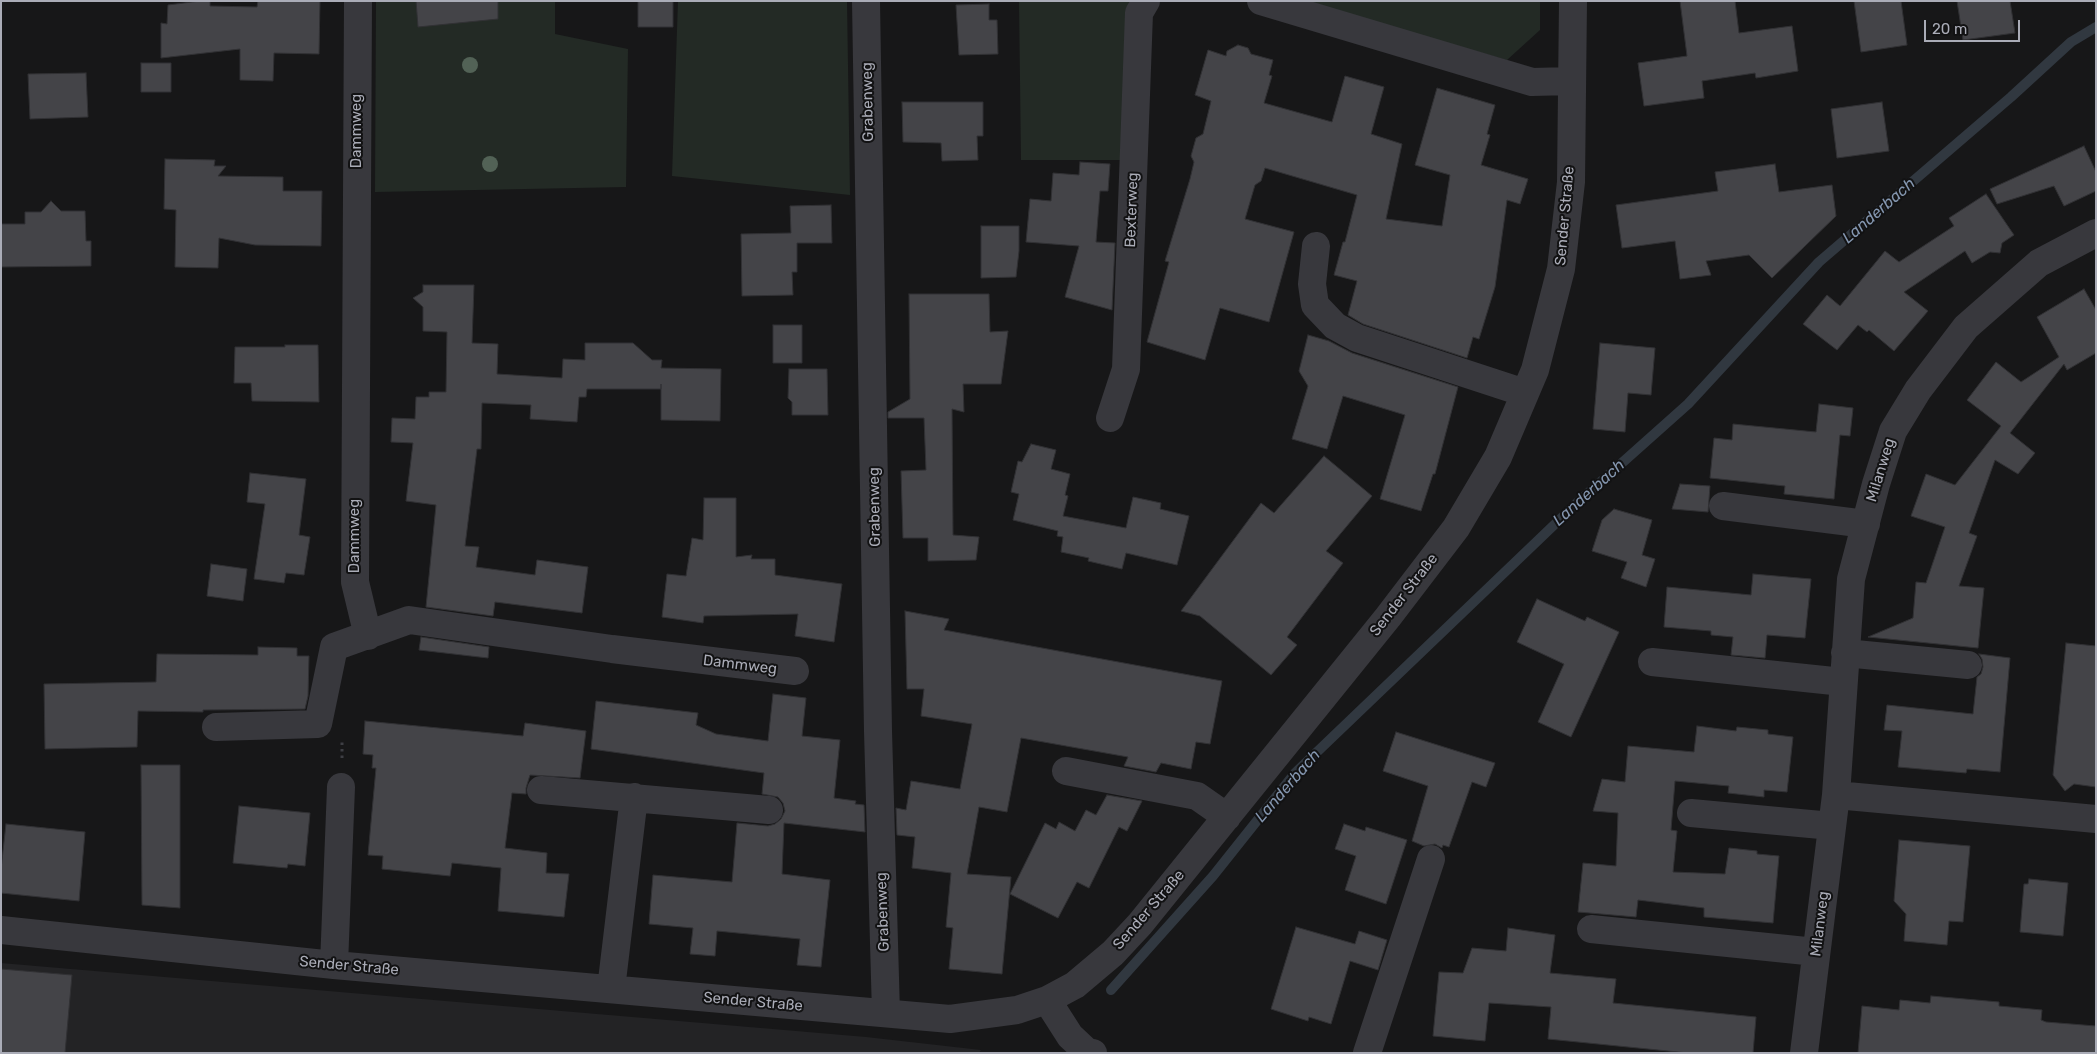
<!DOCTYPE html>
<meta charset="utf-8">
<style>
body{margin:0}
#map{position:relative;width:2097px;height:1054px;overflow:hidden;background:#171718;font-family:Rubik,sans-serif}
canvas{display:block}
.frame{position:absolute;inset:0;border:2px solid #aaacb7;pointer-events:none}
.scale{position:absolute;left:1924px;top:20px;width:96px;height:22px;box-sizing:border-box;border:2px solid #aaacb7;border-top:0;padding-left:6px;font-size:15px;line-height:18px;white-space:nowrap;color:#aaacb7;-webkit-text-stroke:4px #121213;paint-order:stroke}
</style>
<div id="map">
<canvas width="2097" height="1054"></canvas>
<div class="frame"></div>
<div class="scale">20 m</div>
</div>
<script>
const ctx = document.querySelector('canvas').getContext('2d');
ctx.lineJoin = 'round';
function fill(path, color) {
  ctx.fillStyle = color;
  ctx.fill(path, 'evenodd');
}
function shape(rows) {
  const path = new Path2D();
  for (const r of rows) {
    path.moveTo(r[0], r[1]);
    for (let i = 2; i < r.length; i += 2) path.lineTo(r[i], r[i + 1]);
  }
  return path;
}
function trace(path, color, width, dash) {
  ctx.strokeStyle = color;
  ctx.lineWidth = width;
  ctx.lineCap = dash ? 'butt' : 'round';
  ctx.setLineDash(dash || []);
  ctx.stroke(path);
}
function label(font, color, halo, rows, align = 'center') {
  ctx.font = font + ' Rubik,sans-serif';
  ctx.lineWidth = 4;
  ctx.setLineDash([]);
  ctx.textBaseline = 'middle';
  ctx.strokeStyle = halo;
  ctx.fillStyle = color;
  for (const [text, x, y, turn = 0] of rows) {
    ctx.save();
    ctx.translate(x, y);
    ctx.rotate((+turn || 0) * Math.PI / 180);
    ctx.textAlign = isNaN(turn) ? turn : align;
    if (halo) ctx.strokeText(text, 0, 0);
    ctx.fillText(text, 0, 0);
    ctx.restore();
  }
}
fill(shape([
 [1,963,866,1037,981,1050,979,1053,1,1053]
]), '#232325');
fill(shape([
 [376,1,555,1,555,34,628,49,626,187,375,192],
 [678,1,847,1,850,195,672,176],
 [1019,1,1129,1,1122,160,1021,160],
 [1297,1,1540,1,1540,30,1507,60]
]), '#232a25');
trace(shape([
 [1111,990,1213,876,1295,773,1577,503,1688,404,1819,262,2011,97,2071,42,2096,27]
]), '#313840', 10);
const building = shape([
 [200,1,210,1,210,6,257,7,258,1,320,1,319,54,274,53,273,81,240,80,240,49,161,58,161,23,167,24,168,5,200,1],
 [416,1,498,1,498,19,418,27,416,1],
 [638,1,673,1,673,27,638,27,638,1],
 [1680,1,1735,1,1739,33,1792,26,1798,71,1756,78,1755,73,1702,81,1704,98,1644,106,1638,63,1687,56,1680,1],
 [1854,1,1901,1,1907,45,1861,52,1854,1],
 [1957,1,2010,1,2015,33,1963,40,1957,1],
 [989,4,989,20,997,20,998,54,959,55,956,5,989,4],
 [1238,45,1248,48,1251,54,1273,60,1269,75,1272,76,1264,103,1332,122,1345,76,1384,87,1371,134,1402,144,1386,219,1442,226,1450,175,1415,165,1437,88,1495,105,1487,134,1490,135,1481,165,1528,179,1520,204,1507,200,1495,287,1479,339,1473,337,1467,358,1363,324,1348,315,1357,281,1334,275,1343,242,1345,242,1357,195,1265,168,1261,181,1255,185,1245,219,1294,232,1269,322,1220,308,1205,360,1147,342,1169,262,1165,261,1190,179,1194,162,1191,156,1196,138,1203,134,1211,101,1195,95,1208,50,1226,56,1227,51,1238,45],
 [141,63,171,63,171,92,141,92,141,63],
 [86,73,88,117,30,119,28,74,86,73],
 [902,102,983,102,983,136,977,136,978,160,942,161,941,143,903,142,902,102],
 [1882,102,1889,151,1837,158,1831,109,1882,102],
 [2084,146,2096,172,2096,191,2064,206,2054,186,1997,204,1990,189,2084,146],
 [165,159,215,160,214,166,226,166,218,176,283,177,283,191,322,191,321,246,255,245,219,238,218,268,175,267,176,210,164,209,165,159],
 [1080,162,1110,164,1108,191,1100,191,1096,242,1115,243,1112,310,1065,297,1079,246,1026,242,1030,199,1051,201,1053,173,1079,175,1080,162],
 [1775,164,1779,192,1832,185,1836,216,1772,278,1749,255,1706,261,1711,275,1680,279,1675,241,1622,248,1616,205,1718,191,1715,172,1775,164],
 [1986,194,2014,235,2002,243,2000,253,1990,252,1972,263,1965,251,1904,292,1928,311,1894,351,1869,330,1867,332,1858,325,1837,350,1803,324,1827,295,1840,306,1885,251,1899,262,1954,226,1949,218,1986,194],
 [51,201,61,211,85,211,86,241,91,241,91,266,1,267,1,224,25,224,25,212,41,212,51,201],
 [831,205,832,243,797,243,797,272,792,272,793,295,742,296,741,234,791,233,790,206,831,205],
 [981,226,1019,226,1019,251,1016,277,981,278,981,226],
 [423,285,474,285,472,343,498,344,497,374,562,378,563,359,585,360,585,343,633,343,652,360,662,360,661,368,721,369,720,421,661,420,661,384,661,389,587,389,586,397,579,397,577,422,530,419,531,405,482,403,481,449,477,449,465,546,479,547,476,567,535,575,537,560,588,567,582,613,495,602,493,616,426,607,436,505,406,501,413,443,391,442,392,418,415,419,416,397,429,397,429,392,446,392,447,332,423,331,423,307,413,298,423,292,423,285],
 [2084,289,2096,310,2096,353,2067,370,2064,364,2010,433,2035,453,2018,474,1995,460,1969,533,1977,536,1959,586,1984,588,1978,648,1868,637,1913,618,1916,582,1926,583,1945,527,1911,516,1926,474,1955,485,2001,426,1967,400,1996,362,2021,382,2059,357,2037,317,2084,289],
 [909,294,989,294,990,332,1008,331,1001,384,963,384,964,412,952,409,953,535,979,537,976,560,928,561,928,538,903,538,901,471,926,470,924,418,888,418,888,412,910,399,909,294],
 [773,325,802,325,802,363,773,363,773,325],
 [1308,335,1329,341,1352,353,1458,387,1435,474,1433,474,1421,511,1380,499,1405,415,1343,396,1327,449,1292,439,1308,386,1299,371,1308,335],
 [1600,343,1655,348,1651,395,1628,393,1625,432,1593,429,1600,343],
 [285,345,318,345,319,402,252,401,251,383,234,383,235,347,285,347,285,345],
 [789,369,827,369,828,415,792,415,792,402,788,398,789,369],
 [1819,404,1853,408,1850,436,1840,435,1834,499,1784,494,1785,486,1710,478,1714,438,1732,440,1733,424,1816,432,1819,404],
 [1031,444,1056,450,1051,469,1070,474,1065,495,1068,496,1063,516,1126,528,1133,497,1161,503,1160,509,1189,516,1177,565,1126,553,1122,569,1088,561,1089,558,1061,552,1063,537,1057,536,1058,531,1013,520,1019,494,1011,492,1018,461,1022,462,1031,444],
 [1324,456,1372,496,1326,551,1343,563,1287,637,1297,645,1271,675,1200,616,1181,611,1261,503,1274,513,1324,456],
 [250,473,306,479,299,535,310,537,304,575,286,573,284,583,254,579,265,504,247,502,250,473],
 [1680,484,1710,486,1708,512,1672,509,1680,484],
 [704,498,736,498,736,557,752,555,751,559,775,559,775,575,842,584,834,642,795,636,798,614,704,616,703,623,662,617,667,574,686,576,692,538,703,540,704,498],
 [1614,509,1652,520,1642,555,1655,559,1646,587,1621,578,1627,562,1592,551,1602,520,1614,509],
 [211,564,247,569,243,601,207,596,211,564],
 [1753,574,1811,579,1805,638,1767,635,1765,658,1731,655,1733,637,1711,635,1711,631,1664,627,1667,587,1751,595,1753,574],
 [1537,599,1585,621,1587,617,1619,632,1571,737,1538,722,1564,664,1517,642,1537,599],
 [905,611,949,619,944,630,1222,681,1210,744,1196,742,1191,769,1161,763,1156,772,1124,766,1128,757,1021,738,1007,812,979,807,967,874,1011,877,1002,974,949,969,953,928,946,927,951,873,912,868,915,837,897,835,896,808,906,810,911,781,960,789,972,724,921,716,924,689,907,689,905,611],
 [421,637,489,647,488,658,419,650,421,637],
 [2066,643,2096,646,2096,787,2074,784,2065,791,2053,775,2066,643],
 [258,647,297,648,297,656,309,656,308,696,305,709,203,710,203,712,138,711,137,747,45,749,44,684,156,682,157,654,258,655,258,647],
 [1979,654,2010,658,2000,772,1967,769,1966,773,1898,767,1902,731,1884,730,1887,705,1973,714,1977,677,1981,674,1983,667,1982,659,1979,654],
 [773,694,806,698,802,736,840,740,834,798,856,801,855,804,864,805,865,832,784,823,782,874,830,880,821,967,797,965,800,939,717,931,715,956,690,954,693,928,649,924,653,875,732,882,737,823,768,826,775,824,781,819,785,811,783,803,778,797,762,794,764,773,591,749,596,701,698,713,696,725,716,734,768,741,773,694],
 [365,721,523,736,525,723,586,731,580,778,530,775,526,788,526,794,512,793,505,848,547,853,546,873,569,874,564,917,498,911,501,868,452,863,450,876,382,869,383,856,368,855,376,768,372,768,373,755,363,754,365,721],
 [1697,726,1736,731,1737,727,1768,730,1768,734,1793,737,1787,792,1764,790,1764,797,1728,793,1729,786,1675,781,1671,830,1677,831,1673,872,1725,874,1729,848,1757,851,1757,854,1779,856,1773,923,1704,917,1704,908,1638,900,1636,917,1578,912,1583,863,1616,866,1618,813,1593,811,1602,779,1625,782,1628,746,1694,752,1697,726],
 [1396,732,1495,763,1486,787,1472,782,1449,847,1443,845,1442,848,1435,844,1424,846,1412,841,1428,786,1383,771,1396,732],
 [141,765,180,765,180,908,142,905,141,765],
 [1107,795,1142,801,1127,831,1119,827,1089,888,1077,882,1058,918,1010,894,1045,823,1056,829,1059,822,1075,831,1086,810,1096,815,1107,795],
 [239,806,310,813,305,866,288,864,287,868,233,863,239,806],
 [6,824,85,832,79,901,1,893,1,869,6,824],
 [1344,824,1365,831,1366,827,1407,840,1386,904,1345,890,1356,856,1335,849,1344,824],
 [1899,840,1970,846,1963,922,1949,921,1947,945,1904,941,1906,914,1894,901,1899,840],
 [2029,879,2068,883,2063,936,2020,932,2024,884,2028,884,2029,879],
 [1296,927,1355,944,1359,931,1387,940,1378,970,1350,961,1331,1024,1309,1017,1308,1021,1271,1009,1296,927],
 [1508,928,1555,935,1550,973,1616,979,1613,1003,1756,1017,1753,1053,1688,1053,1548,1039,1551,1007,1489,1003,1485,1041,1433,1036,1439,972,1463,973,1472,948,1506,951,1508,928],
 [1,969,72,975,65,1053,1,1053,1,969],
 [1931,996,1999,1002,1999,1006,2042,1010,2041,1020,2046,1022,2096,1026,2096,1053,1858,1053,1862,1006,1899,1010,1900,1000,1930,1003,1931,996]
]);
fill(building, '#444448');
trace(building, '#313134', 1);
trace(shape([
 [342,758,342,742]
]), '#3e3f44', 3, [2.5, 4]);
trace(shape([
 [358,1,355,582,368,636],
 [866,1,878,731,886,1013],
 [1261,1,1532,82,1571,81],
 [1316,246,1312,284,1315,305,1335,326,1357,338,1525,393],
 [1110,418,1126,369,1139,13,1146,1],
 [1723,506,1866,524],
 [1845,653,1968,665],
 [1652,662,1843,682],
 [216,727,318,724,334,647,409,620,612,649,795,671],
 [1066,771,1197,796,1227,817],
 [541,790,769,810],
 [1836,795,2096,819],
 [1691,813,1832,826],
 [1591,929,1816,952],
 [1,930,334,965,950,1019,1017,1010,1047,1000,1075,985,1113,953,1140,924,1388,617,1456,528,1498,457,1535,370,1561,269,1571,182,1573,1],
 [334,965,341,787],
 [611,989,634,797],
 [1047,1000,1070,1036,1087,1052,1093,1053],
 [1367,1053,1431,859],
 [1804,1053,1836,795,1851,579,1876,484,1893,431,1918,390,1966,327,2039,263,2096,233]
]), '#38383d', 28);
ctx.fillStyle = '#526256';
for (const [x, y] of [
 [470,65],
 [490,164]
]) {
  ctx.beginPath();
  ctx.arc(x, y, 8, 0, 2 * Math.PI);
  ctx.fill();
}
label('15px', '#aaacb7', '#121213', [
 ["Grabenweg",868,102,-91],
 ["Dammweg",357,131,-90],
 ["Bexterweg",1132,210,-88],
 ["Sender Straße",1565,216,-85],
 ["Milanweg",1881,470,-73],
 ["Grabenweg",875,507,-91],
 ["Dammweg",355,536,-90],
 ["Sender Straße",1404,595,-52],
 ["Dammweg",740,665,7],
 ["Sender Straße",1149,910,-49],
 ["Grabenweg",883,912,-92],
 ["Milanweg",1820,924,-83],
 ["Sender Straße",349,966,5],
 ["Sender Straße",753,1002,5]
]);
label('italic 16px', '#8496af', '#121213', [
 ["Landerbach",1879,211,-41],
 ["Landerbach",1589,493,-42],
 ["Landerbach",1288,786,-49]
]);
</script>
